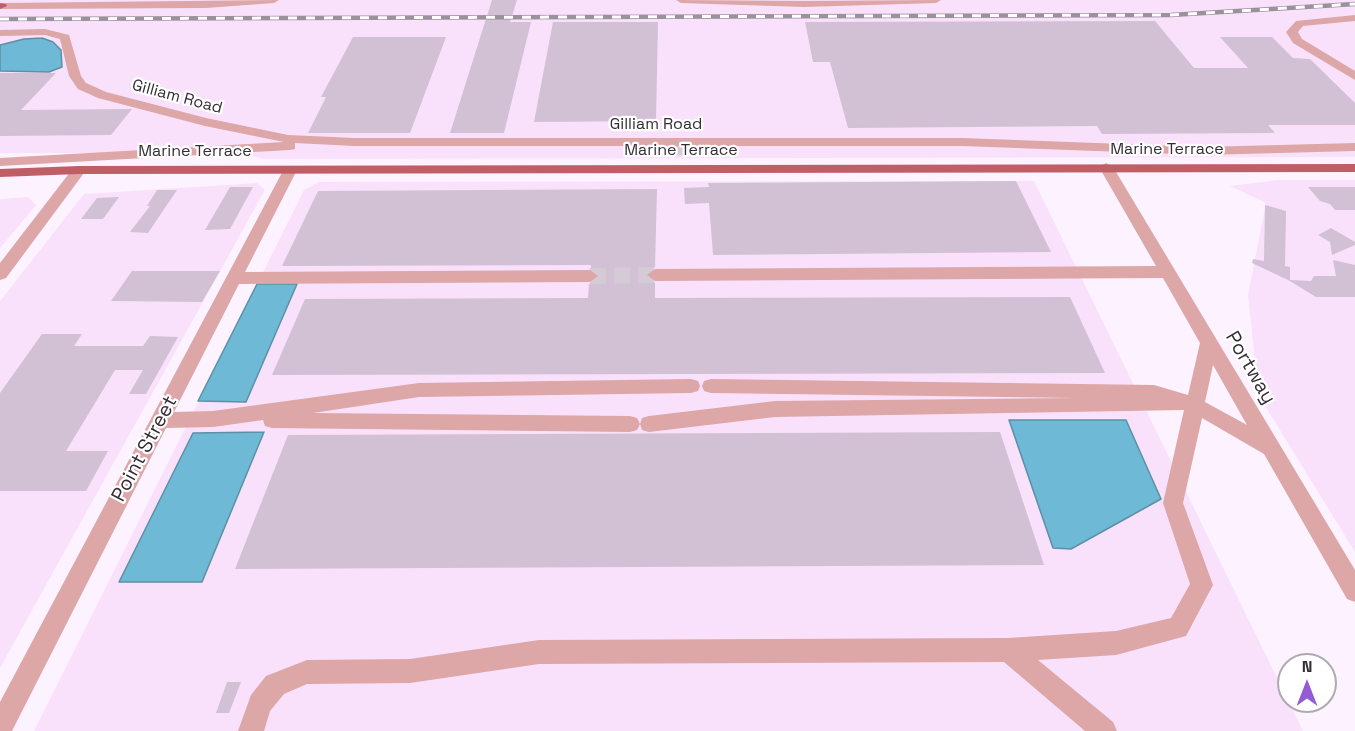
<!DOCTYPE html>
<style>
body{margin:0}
#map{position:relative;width:1355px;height:731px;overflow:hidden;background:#fdf2ff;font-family:"Space Grotesk",sans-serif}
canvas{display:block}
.north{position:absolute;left:1277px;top:653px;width:60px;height:60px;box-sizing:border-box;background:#fff;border:2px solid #aeabae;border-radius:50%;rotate:0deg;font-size:16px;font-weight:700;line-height:24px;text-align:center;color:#342d35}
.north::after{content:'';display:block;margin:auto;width:21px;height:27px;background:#935cd5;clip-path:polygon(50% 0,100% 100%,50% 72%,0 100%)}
</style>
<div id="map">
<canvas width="1355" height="731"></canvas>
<div class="north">N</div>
</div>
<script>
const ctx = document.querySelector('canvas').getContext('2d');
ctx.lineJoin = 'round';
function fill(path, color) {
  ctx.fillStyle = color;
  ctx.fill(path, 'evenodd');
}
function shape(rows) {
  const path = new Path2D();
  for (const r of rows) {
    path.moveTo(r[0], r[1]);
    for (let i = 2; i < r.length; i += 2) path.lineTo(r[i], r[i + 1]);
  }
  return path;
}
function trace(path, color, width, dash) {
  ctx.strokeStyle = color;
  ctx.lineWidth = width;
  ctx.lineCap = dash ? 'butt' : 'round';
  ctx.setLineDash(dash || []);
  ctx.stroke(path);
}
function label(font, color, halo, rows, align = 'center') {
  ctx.font = font + ' "Space Grotesk",sans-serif';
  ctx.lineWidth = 4.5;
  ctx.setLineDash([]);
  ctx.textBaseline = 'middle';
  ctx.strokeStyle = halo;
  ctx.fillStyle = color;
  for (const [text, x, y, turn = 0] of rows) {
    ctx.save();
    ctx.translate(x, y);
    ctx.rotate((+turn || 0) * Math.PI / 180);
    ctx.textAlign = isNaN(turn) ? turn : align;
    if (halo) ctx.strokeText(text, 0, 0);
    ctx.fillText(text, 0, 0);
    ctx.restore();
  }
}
fill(shape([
 [0,0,1355,0,1355,157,264,159,240,153,0,153],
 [1278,180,1355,180,1355,552,1259,396,1248,295,1266,203,1230,186],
 [1034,181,1303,731,34,731,304,190,319,182],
 [257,183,265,190,0,668,0,301,84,194],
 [28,197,36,205,0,248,0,199]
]), '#f9e1fc');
const water = shape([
 [42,38,53,42,61,50,62,67,49,72,0,71,0,45,24,39,42,38],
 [257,284,297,284,246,402,198,401,257,284],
 [1009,420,1126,420,1161,499,1071,549,1053,548,1009,420],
 [264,432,202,582,119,582,193,433,264,432]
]);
fill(water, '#6eb9d5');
trace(water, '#5d8fa5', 1.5);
fill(shape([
 [492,0,517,0,510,22,531,22,504,133,450,133],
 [1155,21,1194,68,1248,68,1220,37,1272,37,1293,58,1310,59,1355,103,1355,125,1268,125,1275,133,1102,134,1097,126,848,128,830,62,813,62,805,22],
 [553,22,658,22,656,121,534,122],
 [353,37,446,37,410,133,308,133,326,97,321,97],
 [0,73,56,73,21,110,132,109,111,135,0,136],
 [1016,181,1051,252,713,255,709,203,685,204,684,188,709,187,708,183],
 [230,187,253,187,230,229,205,230],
 [1308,187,1355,187,1355,210,1335,210,1330,204,1320,201],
 [657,189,655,267,645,275,655,283,655,298,1070,297,1105,373,272,375,305,299,588,298,589,284,600,276,591,268,591,265,282,266,318,191],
 [157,190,177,190,148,233,130,232,150,206,147,206],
 [119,197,103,219,81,219,97,198],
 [1265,205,1286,211,1285,266,1290,267,1290,280,1311,281,1314,276,1336,276,1333,260,1355,265,1355,297,1316,297,1290,281,1252,263,1253,259,1264,261],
 [1331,228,1355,242,1355,245,1332,255,1330,242,1318,235],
 [132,271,220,271,202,302,111,301],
 [42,334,82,334,74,346,143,346,150,336,178,337,146,394,129,394,143,370,115,370,66,451,108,451,86,491,0,491,0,393],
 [1000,432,1044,565,235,569,288,435],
 [227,682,241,682,229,713,216,713]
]), '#d2c0d4');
trace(shape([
 [636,149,683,149]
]), '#d5cbd7', 13, [13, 6]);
trace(shape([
 [590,276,655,275]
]), '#d5cbd7', 16, [16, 8]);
fill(shape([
 [279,0,274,3,206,8,0,9,2,3,279,0],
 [676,0,804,1,941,0,936,3,804,7,681,3,676,0],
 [1355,15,1355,21,1303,26,1298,32,1302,39,1355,71,1355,80,1293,43,1286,32,1296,21,1355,15],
 [45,29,69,35,81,76,86,83,106,92,206,118,288,135,355,138,963,138,1203,147,1355,143,1355,151,1203,155,963,146,355,146,295,143,295,149,290,150,0,166,0,158,284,142,205,126,98,98,78,89,69,76,60,39,45,35,0,36,0,30,45,29],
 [1106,163,1113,167,1355,570,1355,602,1347,599,1264,454,1202,418,1183,503,1213,585,1186,636,1116,655,1038,660,1113,722,1117,731,1085,731,1004,662,539,664,410,683,307,684,284,694,270,711,264,731,238,731,251,695,266,676,307,660,410,659,539,640,1008,638,1116,631,1171,618,1190,584,1163,503,1184,410,775,417,649,432,642,430,640,424,637,430,630,432,272,428,265,426,263,420,213,427,166,428,12,731,0,731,0,702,285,167,290,166,297,170,245,272,590,270,598,276,590,282,239,284,174,412,213,411,419,383,691,379,698,381,700,386,698,391,691,393,419,397,313,413,630,416,637,418,640,424,642,418,649,416,775,401,1078,398,711,393,704,391,702,386,704,381,711,379,1154,385,1188,395,1200,343,1163,278,655,281,647,275,655,269,1156,266,1099,167,1106,163],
 [1213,365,1247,425,1205,402,1213,365],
 [79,166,86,170,84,173,6,278,0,280,0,263,74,167,79,166]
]), '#dda6a7');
fill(shape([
 [0,3,6,4,7,6,0,9,0,3],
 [1355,164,1355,172,79,174,0,177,0,169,79,166,1355,164]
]), '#bf5f65');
const rail = shape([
 [0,19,1171,15,1355,4]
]);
trace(rail, '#9a919c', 4.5);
trace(rail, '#fff', 3, [9]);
label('16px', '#342d35', '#fff', [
 ["Gilliam Road",177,97,15],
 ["Gilliam Road",656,125],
 ["Marine Terrace",1167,150],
 ["Marine Terrace",681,151],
 ["Marine Terrace",195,152]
]);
label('20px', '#342d35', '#fff', [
 ["Portway",1250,368,60],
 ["Point Street",145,449,-62]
]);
</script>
